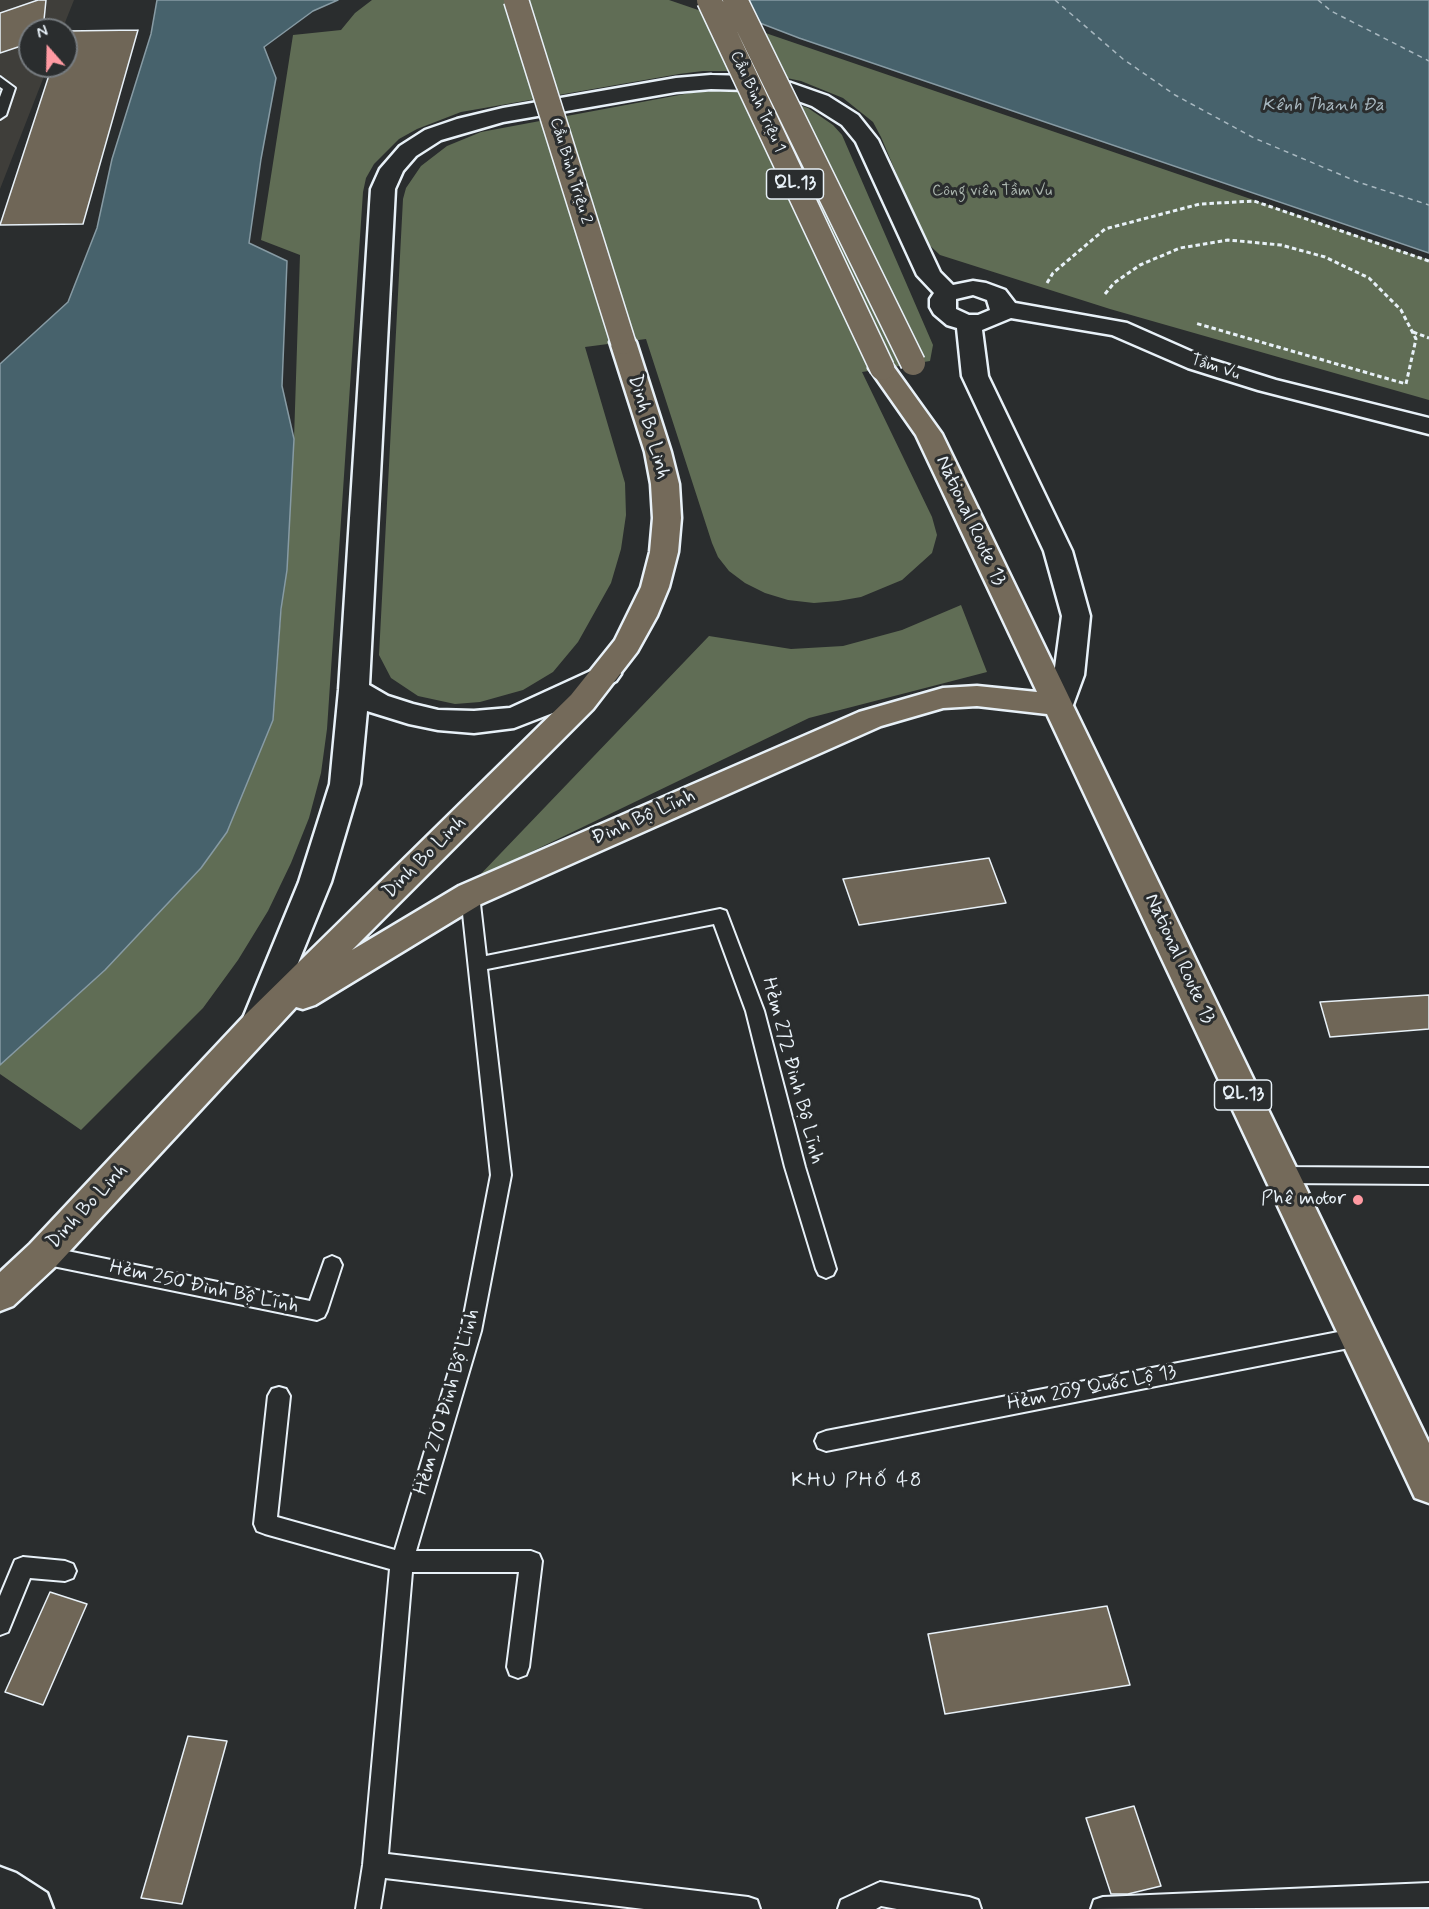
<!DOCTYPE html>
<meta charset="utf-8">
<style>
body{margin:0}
#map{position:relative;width:1429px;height:1909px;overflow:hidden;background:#2a2d2e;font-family:Mynerve,sans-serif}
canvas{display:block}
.north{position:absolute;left:18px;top:18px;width:60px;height:60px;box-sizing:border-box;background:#2a2d2e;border:2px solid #767b7f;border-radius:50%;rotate:340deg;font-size:16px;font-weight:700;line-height:24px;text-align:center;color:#e8f1f8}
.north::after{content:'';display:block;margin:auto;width:21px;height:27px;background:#ff9aa2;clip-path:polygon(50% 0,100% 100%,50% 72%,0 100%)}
</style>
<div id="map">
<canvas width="1429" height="1909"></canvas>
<div class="north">N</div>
</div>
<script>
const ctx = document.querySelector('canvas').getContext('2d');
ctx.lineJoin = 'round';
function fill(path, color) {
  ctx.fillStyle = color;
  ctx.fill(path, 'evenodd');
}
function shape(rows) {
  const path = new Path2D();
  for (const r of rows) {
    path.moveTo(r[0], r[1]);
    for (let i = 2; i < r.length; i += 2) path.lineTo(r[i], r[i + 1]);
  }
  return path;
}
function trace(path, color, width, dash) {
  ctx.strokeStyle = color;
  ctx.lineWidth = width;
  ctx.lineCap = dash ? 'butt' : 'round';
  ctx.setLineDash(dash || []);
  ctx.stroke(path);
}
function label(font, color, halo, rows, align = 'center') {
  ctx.font = font + ' Mynerve,sans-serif';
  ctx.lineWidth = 6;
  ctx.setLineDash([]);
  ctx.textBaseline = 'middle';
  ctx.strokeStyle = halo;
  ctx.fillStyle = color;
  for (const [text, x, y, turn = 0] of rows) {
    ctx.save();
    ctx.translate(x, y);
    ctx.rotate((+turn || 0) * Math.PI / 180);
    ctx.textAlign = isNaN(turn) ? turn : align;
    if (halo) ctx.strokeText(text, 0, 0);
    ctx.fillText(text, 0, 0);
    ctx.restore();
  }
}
fill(shape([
 [0,0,74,0,62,30,30,30,30,66,48,66,0,189]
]), '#3f3e3a');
fill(shape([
 [372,0,669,0,1429,260,1429,400,1110,309,940,255,925,241,881,137,873,122,843,98,801,81,753,71,703,71,679,74,461,112,417,129,399,139,374,164,366,178,363,192,327,729,321,773,309,818,291,863,268,911,238,960,203,1008,81,1130,0,1074,0,1065,105,970,273,720,294,439,300,255,261,240,293,35,341,30,355,13],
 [711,91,753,92,773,96,808,108,833,125,842,135,933,345,930,361,862,372,932,517,937,535,932,553,902,580,861,597,838,601,814,603,788,600,765,593,745,583,729,571,718,557,712,543,646,339,585,347,625,483,626,515,621,549,611,583,578,642,553,672,523,690,480,702,455,704,418,696,391,678,379,655,403,199,406,188,421,166,447,146,481,132,690,93],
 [961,605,987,672,809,718,477,878,709,636,791,649,843,646,902,630]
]), '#606d55');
const water = shape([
 [157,0,338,0,313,11,264,47,276,78,261,159,249,243,287,261,282,386,294,439,287,570,281,609,273,720,227,832,201,868,105,970,0,1065,0,364,68,302,97,228,112,159,151,34,157,0],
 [700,0,1429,0,1429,253,799,38,700,0]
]);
fill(water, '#47626c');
trace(water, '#879ba4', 1.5);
trace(shape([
 [1055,0,1123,59,1175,95,1254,138,1358,182,1429,205],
 [1318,0,1331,11,1429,61]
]), '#a8b8c0', 1.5, [5, 4.5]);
const building = shape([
 [38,0,46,0,43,30,30,30,30,43,0,53,0,13,38,0],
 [138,30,83,224,0,225,52,66,66,66,66,31,138,30],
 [989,858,1006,903,859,925,843,879,989,858],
 [1429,995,1429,1029,1330,1037,1320,1002,1429,995],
 [50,1592,87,1604,43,1705,5,1692,50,1592],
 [1107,1606,1130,1685,945,1714,928,1634,1107,1606],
 [188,1736,227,1741,182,1904,141,1898,188,1736],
 [1134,1806,1161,1886,1128,1894,1111,1894,1086,1818,1134,1806]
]);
fill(building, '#6f6657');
trace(building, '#e8f1f8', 1.5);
const lane = shape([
 [0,77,15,88,6,115,0,119,0,97,3,89,0,87,0,77],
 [470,888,476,890,479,895,486,956,720,909,726,911,764,1011,805,1167,836,1269,833,1275,826,1278,819,1275,816,1269,785,1167,746,1011,714,924,487,969,511,1175,481,1331,416,1551,531,1551,539,1554,542,1561,529,1667,526,1675,518,1678,510,1675,507,1667,519,1572,412,1572,388,1854,748,1897,757,1900,760,1909,644,1909,385,1878,380,1909,356,1909,363,1865,390,1569,265,1534,257,1531,254,1524,268,1396,272,1389,279,1387,286,1389,290,1396,277,1517,395,1550,461,1331,491,1175,461,895,464,890,470,888],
 [1281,1167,1429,1168,1429,1184,1281,1183,1274,1181,1271,1175,1274,1169,1281,1167],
 [43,1246,310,1301,325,1259,332,1256,339,1259,342,1265,327,1311,324,1317,317,1320,43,1264,36,1261,33,1255,36,1249,43,1246],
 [1359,1328,1366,1331,1369,1337,1366,1343,1359,1346,826,1451,818,1448,815,1441,818,1434,826,1431,1359,1328],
 [23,1557,65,1561,73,1564,76,1571,73,1578,65,1581,30,1578,8,1632,0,1635,0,1596,15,1560,23,1557],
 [880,1882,969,1897,978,1900,981,1909,897,1909,881,1906,876,1909,838,1909,841,1900,880,1882],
 [1429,1883,1429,1907,1091,1909,1094,1900,1103,1897,1429,1883]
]);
const street = shape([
 [0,1867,16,1873,47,1893,53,1909,0,1909,0,1867]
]);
const secondary = shape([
 [711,75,748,76,791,83,828,96,858,115,878,140,940,272,953,285,973,281,986,283,1005,290,1015,303,1127,323,1206,358,1276,380,1429,418,1429,434,1258,390,1188,368,1112,335,1011,318,982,330,988,376,1072,551,1090,616,1084,675,1073,705,1069,712,1058,715,1047,712,1043,705,1054,675,1062,616,1044,551,962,376,957,328,947,325,934,314,930,307,930,299,934,293,917,275,856,142,842,125,812,106,779,94,748,90,711,89,676,92,503,122,441,140,416,156,403,171,395,189,369,685,388,696,413,704,438,710,474,711,510,708,606,664,616,667,621,674,616,681,563,709,514,728,474,733,438,730,409,724,367,711,360,784,331,882,270,1032,258,1036,246,1032,241,1023,299,882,330,784,339,690,371,189,380,169,400,146,425,130,457,119,503,108,676,78,711,75],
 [973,295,987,300,990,310,978,315,969,315,956,309,956,299,973,295]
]);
const primary = shape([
 [623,334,632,337,636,342,671,452,679,484,681,518,678,552,669,587,657,616,637,652,593,709,352,950,459,886,859,712,943,688,977,686,1037,692,916,435,869,368,873,363,882,360,891,363,942,434,1429,1443,1429,1503,1415,1498,1047,714,977,706,943,708,881,726,481,904,315,1005,303,1009,296,1007,56,1266,13,1306,0,1311,0,1272,30,1244,246,1014,571,695,615,640,641,587,650,552,653,518,651,484,645,452,610,342,614,337,623,334]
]);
trace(lane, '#e8f1f8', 4);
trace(street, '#e8f1f8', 5);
trace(secondary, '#e8f1f8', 5);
trace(primary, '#e8f1f8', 5);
trace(shape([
 [1047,283,1053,273,1105,229,1200,204,1254,201,1429,261],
 [1105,294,1114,283,1140,265,1180,248,1228,240,1281,245,1325,257,1369,278,1401,310,1416,339,1406,384,1195,323],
 [1413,332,1429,338]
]), '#e8f1f8', 3, [4.5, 3]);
fill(lane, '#2a2d2e');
fill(street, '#2a2d2e');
fill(secondary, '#2a2d2e');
fill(primary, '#746a5a');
const primaryBridge = shape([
 [516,0,623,342],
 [709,0,882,368],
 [735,0,913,363]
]);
trace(primaryBridge, '#e8f1f8', 27, []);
trace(primaryBridge, '#746a5a', 24);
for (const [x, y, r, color] of [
 [1358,1200,6,"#ff9aa2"]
]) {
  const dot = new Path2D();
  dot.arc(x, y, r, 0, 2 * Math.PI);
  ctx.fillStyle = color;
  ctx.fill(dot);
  trace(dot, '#2a2d2e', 2);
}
label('16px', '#e8f1f8', '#2a2d2e', [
 ["Cầu Bình Triệu 1",757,102,65],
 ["Cầu Bình Triệu 2",570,171,73],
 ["Tầm Vu",1215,368,19]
]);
label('16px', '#abb6af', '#2a2d2e', [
 ["Công viên Tầm Vu",992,192]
]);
label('italic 18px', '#a8b8c0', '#2a2d2e', [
 ["Kênh Thanh Đa",1323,106]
]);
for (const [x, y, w] of [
 [795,184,57],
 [1243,1095,57]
]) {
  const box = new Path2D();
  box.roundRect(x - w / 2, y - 15, w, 30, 4.5);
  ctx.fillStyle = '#2a2d2e';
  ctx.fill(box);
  trace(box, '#e8f1f8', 1.5);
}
label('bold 18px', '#e8f1f8', null, [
 ["QL.13",795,184],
 ["QL.13",1243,1095]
]);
label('20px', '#e8f1f8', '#2a2d2e', [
 ["Dinh Bo Linh",648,427,74],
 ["National Route 13",970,521,65],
 ["Đinh Bộ Lĩnh",644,818,-24],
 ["Dinh Bo Linh",425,858,-45],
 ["National Route 13",1179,959,65],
 ["Hẻm 272 Đinh Bộ Lĩnh",792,1071,75],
 ["Dinh Bo Linh",88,1207,-47],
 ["Hẻm 250 Đinh Bộ Lĩnh",204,1288,12],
 ["Hẻm 209 Quốc Lộ 13",1092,1389,-11],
 ["Hẻm 270 Đinh Bộ Lĩnh",448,1402,-74]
]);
label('20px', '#e8f1f8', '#2a2d2e', [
 ["Phê motor",1346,1200]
], 'right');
ctx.letterSpacing = '1.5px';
label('21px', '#e8f1f8', '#2a2d2e', [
 ["KHU PHỐ 48",857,1482]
]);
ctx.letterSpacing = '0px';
</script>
